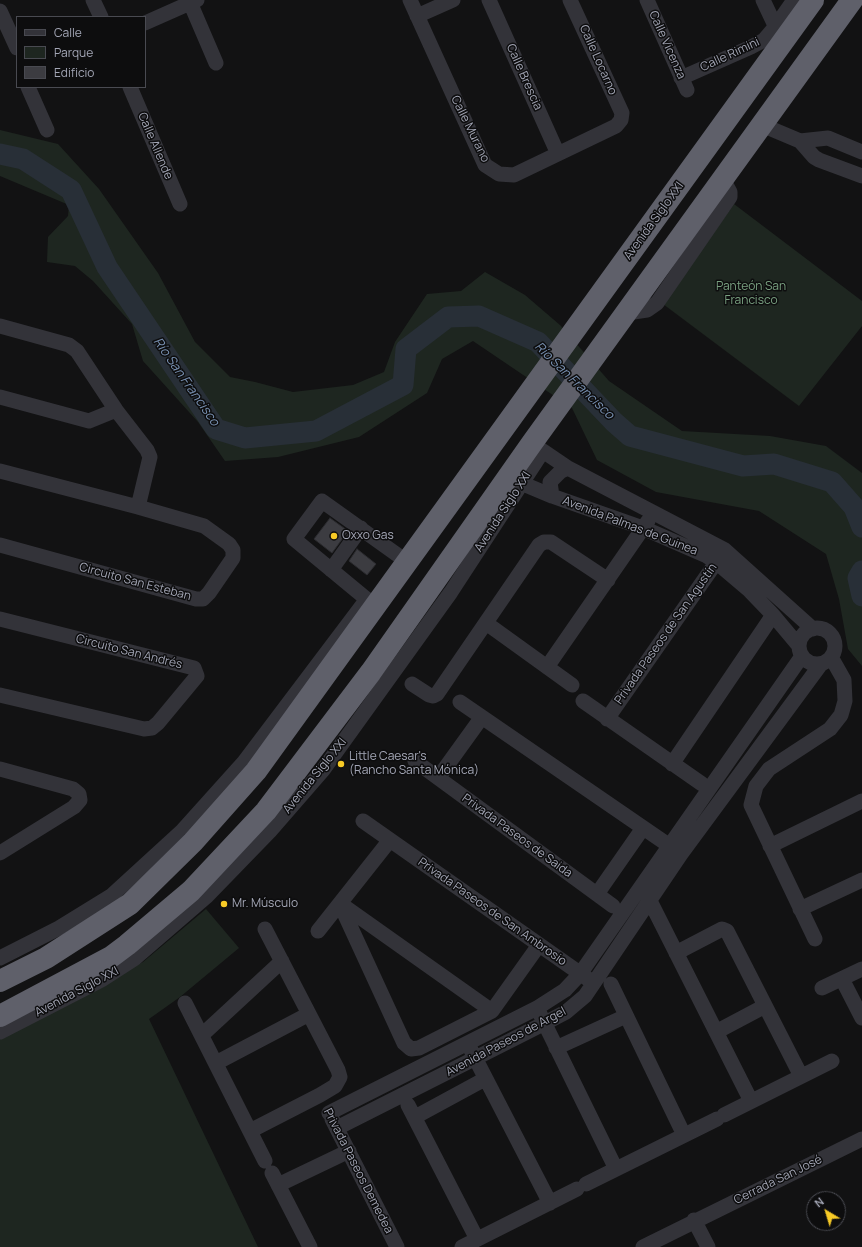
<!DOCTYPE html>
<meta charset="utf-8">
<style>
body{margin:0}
#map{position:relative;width:862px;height:1247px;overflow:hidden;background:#121213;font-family:Manrope,sans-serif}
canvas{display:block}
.legend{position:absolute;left:16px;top:16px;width:130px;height:72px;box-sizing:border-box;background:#0d0d0e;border:1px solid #494a51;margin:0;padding:5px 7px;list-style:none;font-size:12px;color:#a3a6b5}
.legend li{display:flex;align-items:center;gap:8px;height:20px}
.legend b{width:20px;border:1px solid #494a51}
.north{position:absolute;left:806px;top:1191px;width:40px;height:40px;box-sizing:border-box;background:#0d0d0e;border:1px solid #494a51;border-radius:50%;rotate:322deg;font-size:11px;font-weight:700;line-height:16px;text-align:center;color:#a3a6b5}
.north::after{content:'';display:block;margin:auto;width:14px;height:18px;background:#f7ca26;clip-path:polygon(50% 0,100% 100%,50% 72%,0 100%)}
</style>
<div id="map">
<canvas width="862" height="1247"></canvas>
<ul class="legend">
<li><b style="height:5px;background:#333339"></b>Calle</li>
<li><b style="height:11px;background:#1e2620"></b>Parque</li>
<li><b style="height:11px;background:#3c3c41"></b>Edificio</li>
</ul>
<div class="north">N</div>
</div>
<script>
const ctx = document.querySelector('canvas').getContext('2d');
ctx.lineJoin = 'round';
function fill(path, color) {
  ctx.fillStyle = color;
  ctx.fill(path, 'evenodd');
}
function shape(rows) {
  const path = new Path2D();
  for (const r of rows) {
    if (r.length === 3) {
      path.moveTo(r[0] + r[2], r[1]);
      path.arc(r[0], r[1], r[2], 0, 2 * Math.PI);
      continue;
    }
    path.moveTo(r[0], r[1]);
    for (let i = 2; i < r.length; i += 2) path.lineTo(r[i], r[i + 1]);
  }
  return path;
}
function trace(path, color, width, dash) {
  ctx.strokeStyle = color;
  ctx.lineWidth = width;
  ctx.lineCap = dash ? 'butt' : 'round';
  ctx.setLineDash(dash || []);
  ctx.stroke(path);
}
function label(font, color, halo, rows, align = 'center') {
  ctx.font = font + ' Manrope,sans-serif';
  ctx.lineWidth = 3;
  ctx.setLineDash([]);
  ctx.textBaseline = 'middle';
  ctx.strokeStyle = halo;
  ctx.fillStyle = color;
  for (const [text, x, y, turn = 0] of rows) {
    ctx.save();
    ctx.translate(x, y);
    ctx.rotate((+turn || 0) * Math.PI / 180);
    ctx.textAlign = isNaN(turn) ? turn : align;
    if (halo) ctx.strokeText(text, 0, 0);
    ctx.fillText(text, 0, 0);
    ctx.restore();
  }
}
fill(shape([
 [0,130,58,144,99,189,158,273,195,342,230,377,255,382,293,392,353,385,384,372,395,342,427,294,461,291,485,272,525,295,560,325,609,381,682,431,770,436,826,446,862,473,862,666,848,649,839,599,826,554,759,511,656,492,597,460,572,408,473,341,442,359,427,393,359,437,278,457,225,461,198,422,143,361,132,324,93,281,75,266,47,262,48,237,68,216,69,205,0,176],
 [734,204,862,301,862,326,799,406,663,304],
 [206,909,239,948,180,997,149,1019,258,1247,0,1247,0,1038,143,962]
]), '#1e2620');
trace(shape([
 [0,154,23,159,71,190,107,267,216,429,245,438,316,431,403,385,406,349,448,317,479,316,538,342,614,422,630,436,743,466,774,464,832,482,854,507,862,527],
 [862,571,858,578,862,596]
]), '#282f37', 21);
const building = shape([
 [330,518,348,531,332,553,314,539,330,518],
 [357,549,376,564,367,575,349,561,357,549]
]);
fill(building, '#3c3c41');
trace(building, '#2c2c30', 1);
trace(shape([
 [93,0,101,17],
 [189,0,216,63],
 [410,0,485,165,499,174,514,175,616,126,621,120,622,113,570,0],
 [489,0,558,154],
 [647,0,687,90],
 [763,0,779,34],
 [0,11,17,48],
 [417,16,453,0],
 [145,23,197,0],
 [681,78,751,47,764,40,775,27,794,0],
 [28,87,47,130],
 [130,87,180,204],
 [762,125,800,141,814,157,819,160,862,176],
 [800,141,828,138,862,152],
 [627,313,647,310,657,303,730,197,730,192,723,179],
 [0,326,69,345,77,351,116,410,147,450,150,457,138,507],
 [0,397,89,421,116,410],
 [543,451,568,468,725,550,813,629],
 [0,471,138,507,204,526,229,544,233,550,233,558,209,593,203,599,196,599,0,545],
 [521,483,552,496,643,528,705,555,716,562,749,590,773,615,799,646],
 [552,496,550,482,561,471,568,468],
 [331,570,361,528],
 [375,606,294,539,322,501,399,556],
 [0,619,194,668,197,676,158,723,152,728,144,729,0,695],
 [486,623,572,685],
 [817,646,18],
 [547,667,648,521],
 [412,684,429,695,433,696,437,694,539,545,544,542,551,542,608,580],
 [583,701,702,784],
 [460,702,677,851],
 [607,719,722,554],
 [415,761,613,906],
 [672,764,773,615],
 [0,769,73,789,79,794,80,800,74,807,0,853],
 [438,778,482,717],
 [363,821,588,979],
 [770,846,862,801],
 [646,893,751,1101],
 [597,894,643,828],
 [340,904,404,1043,411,1049,419,1048,492,1011,539,945],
 [341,904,492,1011],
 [800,909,862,880],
 [318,931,390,840],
 [815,939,751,805,756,786,769,769,830,729,841,715,845,701,844,680,831,657],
 [676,953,722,929,727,931,801,1076],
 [0,958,59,928,111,896,182,831,244,762,364,603],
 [842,979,862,1018],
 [611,984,684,1135],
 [822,988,862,969],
 [185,1003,265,1161],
 [540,1014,616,1169],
 [0,1032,103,979,134,959,207,896,270,831,323,770,451,592,543,451,532,443],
 [716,1032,765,1006],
 [202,1035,282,961],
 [556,1048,626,1016],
 [471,1050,550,1203],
 [216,1063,309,1014],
 [408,1105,477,1239],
 [329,1113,537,1008,565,990,580,974,802,656],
 [724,1115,832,1061],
 [415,1117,485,1079],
 [332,1119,397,1247],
 [337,1128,545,1023,566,1012,585,996,681,854,821,664],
 [250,1131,320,1095,335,1086,340,1077,338,1070,265,929],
 [272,1173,310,1247],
 [586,1184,717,1119],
 [278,1185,349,1151],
 [694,1220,708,1247],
 [462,1247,577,1189],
 [643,1247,862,1139]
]), '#333339', 15);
trace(shape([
 [0,981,46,958,130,904,193,842,256,771,813,0],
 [0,1016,111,957,127,945,191,891,266,811,371,672,532,443,852,0]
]), '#5f606a', 22);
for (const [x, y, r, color] of [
 [334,536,4,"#f7ca26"],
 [341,764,4,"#f7ca26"],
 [224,904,4,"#f7ca26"]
]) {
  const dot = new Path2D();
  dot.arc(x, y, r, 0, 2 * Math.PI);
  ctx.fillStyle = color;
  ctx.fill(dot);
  trace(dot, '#0d0d0e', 1.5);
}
label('12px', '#a3a6b5', '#0d0d0e', [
 ["Calle Vicenza",667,45,66],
 ["Calle Rimini",730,55,-25],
 ["Calle Locarno",598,60,66],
 ["Calle Brescia",524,77,66],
 ["Calle Murano",470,129,64],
 ["Calle Allende",155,146,67],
 ["Avenida Siglo XXI",654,221,-54],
 ["Avenida Siglo XXI",503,512,-57],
 ["Avenida Palmas de Guinea",630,526,21],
 ["Circuito San Esteban",135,582,15],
 ["Privada Paseos de San Agustín",666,634,-55],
 ["Circuito San Andrés",129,652,14],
 ["Avenida Siglo XXI",315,776,-51],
 ["Privada Paseos de Saida",517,836,36],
 ["Privada Paseos de San Ambrosio",492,912,35],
 ["Avenida Siglo XXI",77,992,-28],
 ["Avenida Paseos de Argel",506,1042,-28],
 ["Privada Paseos Demedea",358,1171,63],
 ["Cerrada San José",778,1180,-26]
]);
label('12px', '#79a080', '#0d0d0e', [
 ["Panteón San",751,287],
 ["Francisco",751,301]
]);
label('12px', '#a3a6b5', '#0d0d0e', [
 ["Oxxo Gas",342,536],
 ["Little Caesar's",349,757],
 ["(Rancho Santa Mónica)",349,771],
 ["Mr. Músculo",232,904]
], 'left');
label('italic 13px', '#7890b1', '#0d0d0e', [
 ["Río San Francisco",574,381,44],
 ["Río San Francisco",186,382,55]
]);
</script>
